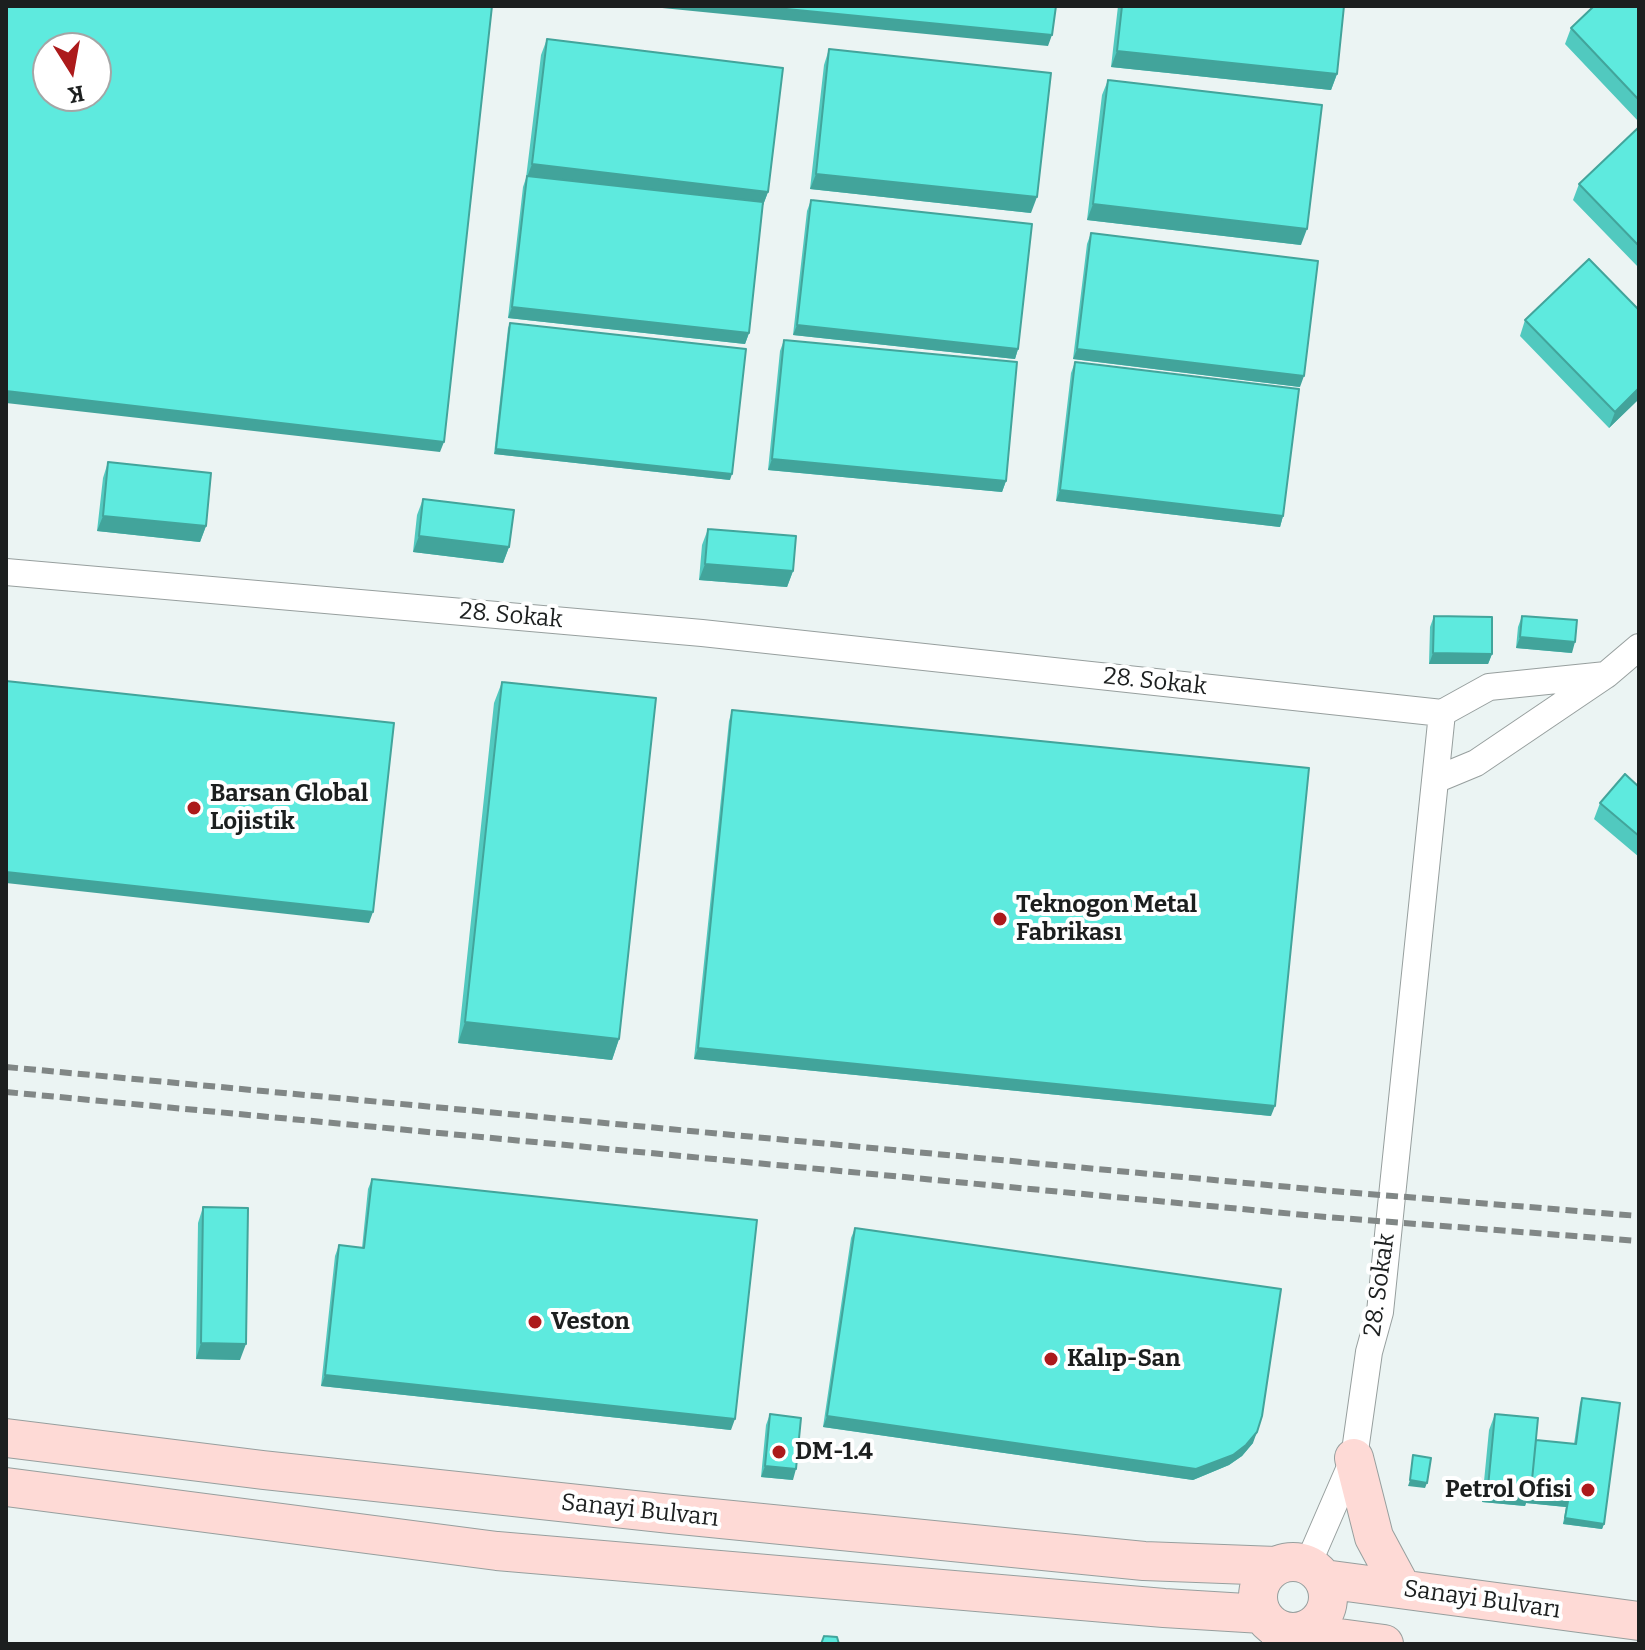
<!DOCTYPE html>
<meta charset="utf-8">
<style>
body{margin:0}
#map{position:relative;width:1645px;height:1650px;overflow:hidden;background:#ebf4f3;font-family:Bitter,serif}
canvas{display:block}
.frame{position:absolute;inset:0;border:8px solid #1c1f1f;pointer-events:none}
.north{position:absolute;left:32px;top:32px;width:80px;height:80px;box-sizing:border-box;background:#fff;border:2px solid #a4a5a5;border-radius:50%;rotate:169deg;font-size:22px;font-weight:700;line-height:32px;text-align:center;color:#1c1f1f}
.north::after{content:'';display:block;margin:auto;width:28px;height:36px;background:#ac1a1b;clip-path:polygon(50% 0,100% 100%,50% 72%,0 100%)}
</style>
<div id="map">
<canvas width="1645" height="1650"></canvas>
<div class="frame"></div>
<div class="north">K</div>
</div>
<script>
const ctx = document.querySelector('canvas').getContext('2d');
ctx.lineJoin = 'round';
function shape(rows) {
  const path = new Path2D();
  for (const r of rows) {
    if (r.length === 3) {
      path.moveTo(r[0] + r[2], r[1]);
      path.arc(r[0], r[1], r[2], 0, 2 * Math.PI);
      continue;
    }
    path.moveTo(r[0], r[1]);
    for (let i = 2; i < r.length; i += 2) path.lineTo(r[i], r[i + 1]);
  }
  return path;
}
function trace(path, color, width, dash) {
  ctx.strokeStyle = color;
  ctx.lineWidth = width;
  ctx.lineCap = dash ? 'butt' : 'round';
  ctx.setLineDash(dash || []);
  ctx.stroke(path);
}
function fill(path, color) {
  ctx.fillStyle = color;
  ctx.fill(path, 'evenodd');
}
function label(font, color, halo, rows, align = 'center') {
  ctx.font = font + ' Bitter,serif';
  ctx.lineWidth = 8;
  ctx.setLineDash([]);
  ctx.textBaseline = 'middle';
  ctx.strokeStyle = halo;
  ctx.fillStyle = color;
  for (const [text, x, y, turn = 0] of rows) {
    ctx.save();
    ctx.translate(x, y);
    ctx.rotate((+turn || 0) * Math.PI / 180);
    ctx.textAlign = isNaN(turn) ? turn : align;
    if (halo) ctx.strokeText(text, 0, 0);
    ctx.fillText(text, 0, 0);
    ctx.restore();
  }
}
const street = shape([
 [6,572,702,633,1442,713,1380,1312,1369,1352,1354,1458,1308,1564],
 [1606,675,1639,647],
 [1435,780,1476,763,1606,675,1489,687,1442,713],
 [1275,1644,1281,1630]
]);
const secondary = shape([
 [6,1438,263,1470,671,1514,1144,1561,1276,1566],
 [1354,1458,1374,1537,1402,1589],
 [6,1487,497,1551,1164,1608,1262,1614],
 [1293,1597,35],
 [1324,1579,1639,1621],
 [1305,1630,1339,1638,1384,1644]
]);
trace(street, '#979f9e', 28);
trace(secondary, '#979f9e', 40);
trace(street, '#fff', 26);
trace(secondary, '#fedad6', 38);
trace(shape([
 [6,1067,1332,1191,1639,1216],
 [6,1092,1326,1217,1639,1241]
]), '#818786', 6, [12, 6]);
fill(shape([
 [1118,6,1344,6,1337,74,1331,90,1111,67],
 [1639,6,1639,122,1565,44,1571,28],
 [547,39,768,192,763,205,749,333,745,344,508,318,523,187,526,178,541,55],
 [829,49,1031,213,810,189,824,65],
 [1108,80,1301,245,1087,220,1102,95],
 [1639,127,1639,268,1573,200,1579,184],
 [811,200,1018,349,1015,359,793,335,807,211],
 [1091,233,1300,387,1073,359,1087,244],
 [1639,310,1639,399,1609,428,1520,336,1525,320],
 [510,323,730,480,494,454,508,328],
 [784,340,1006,481,1002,492,768,470,780,351],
 [1075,362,1283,516,1280,527,1056,501,1071,373],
 [108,462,206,526,200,542,97,531,103,478],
 [423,499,509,547,503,563,413,552,417,515],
 [708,529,793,571,787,587,699,580,702,545],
 [1434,616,1492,654,1488,664,1429,664,1430,627],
 [1522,616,1572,653,1516,648,1518,627],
 [502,682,619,1039,612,1060,458,1043,494,703],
 [732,710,1271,1116,694,1059,729,721],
 [1639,787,1639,857,1594,819,1600,803],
 [372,1179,731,1430,321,1386,335,1256,339,1245,362,1248,368,1189],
 [203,1207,240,1360,196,1359,198,1223],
 [855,1228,1253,1443,1242,1456,1229,1465,1193,1480,823,1427,851,1238],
 [1582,1398,1604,1524,1602,1529,1563,1524,1566,1507,1526,1503,1525,1506,1482,1502,1489,1430,1495,1414,1536,1440,1574,1444,1580,1403],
 [770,1414,793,1480,761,1477,766,1425]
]), '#51c9bf');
fill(shape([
 [642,6,756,6,1052,35,1048,46],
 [1117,51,1337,74,1331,90,1111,67],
 [532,164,768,192,762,208,526,180],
 [816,174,1037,197,1031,213,810,189],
 [1093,204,1307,229,1301,245,1087,220],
 [512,307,749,333,745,344,508,318],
 [797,325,1018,349,1015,359,793,335],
 [1077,349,1304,376,1300,387,1073,359],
 [1639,388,1639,399,1609,428,1615,412],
 [6,391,444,442,440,452,6,403],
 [496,449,732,474,730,480,494,454],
 [772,459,1006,481,1002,492,768,470],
 [1060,490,1283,516,1280,527,1056,501],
 [103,516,206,526,200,542,97,531],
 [419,536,509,547,503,563,413,552],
 [705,564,793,571,787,587,699,580],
 [1520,637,1575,642,1572,653,1516,648],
 [1433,653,1492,654,1488,664,1429,664],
 [6,872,373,912,369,923,6,883],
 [465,1022,619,1039,612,1060,458,1043],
 [698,1048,1275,1106,1271,1116,694,1059],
 [201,1343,246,1344,240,1360,196,1359],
 [325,1375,735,1419,731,1430,321,1386],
 [827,1416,1257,1432,1253,1443,1242,1456,1229,1465,1193,1480,823,1427],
 [765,1466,796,1469,793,1480,761,1477],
 [1410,1480,1427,1483,1425,1488,1408,1486],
 [1488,1487,1531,1490,1568,1501,1566,1507,1526,1503,1525,1506,1482,1502],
 [1565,1518,1604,1524,1602,1529,1563,1524]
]), '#42a49b');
const building = shape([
 [6,6,492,6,444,442,6,391,6,6],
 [48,48,96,48,96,96,48,96,48,48],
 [756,6,1056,6,1052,35,756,6],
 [1122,6,1344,6,1337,74,1117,51,1122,6],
 [1594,6,1639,6,1639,100,1571,28,1594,6],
 [547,39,783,68,768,192,532,164,547,39],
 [829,49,1051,73,1037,197,816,174,829,49],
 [1108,80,1322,105,1307,229,1093,204,1108,80],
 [1639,127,1639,246,1579,184,1639,127],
 [527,176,763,202,749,333,512,307,527,176],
 [811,200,1032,224,1018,349,797,325,811,200],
 [1091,233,1318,261,1304,376,1077,349,1091,233],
 [1589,259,1639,310,1639,388,1615,412,1525,320,1589,259],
 [510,323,746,349,732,474,496,449,510,323],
 [784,340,1017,362,1006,481,772,459,784,340],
 [1075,362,1299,389,1283,516,1060,490,1075,362],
 [108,462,211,473,206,526,103,516,108,462],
 [423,499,514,510,509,547,419,536,423,499],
 [708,529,796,536,793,571,705,564,708,529],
 [1434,616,1492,617,1492,654,1433,653,1434,616],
 [1522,616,1577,620,1575,642,1520,637,1522,616],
 [6,681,394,723,373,912,6,872,6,681],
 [502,682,656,698,619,1039,465,1022,502,682],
 [732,710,1309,768,1275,1106,698,1048,732,710],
 [1625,774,1639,787,1639,836,1600,803,1625,774],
 [372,1179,757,1220,735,1419,325,1375,339,1245,364,1248,372,1179],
 [203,1207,248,1208,246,1344,201,1343,203,1207],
 [855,1228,1281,1289,1262,1416,1257,1432,1246,1445,1233,1455,1196,1469,827,1416,855,1228],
 [1582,1398,1620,1403,1604,1524,1565,1518,1568,1501,1528,1498,1531,1490,1536,1440,1576,1444,1582,1398],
 [770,1414,801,1418,796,1469,765,1466,770,1414],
 [1495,1414,1538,1418,1531,1490,1488,1487,1495,1414],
 [1413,1455,1431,1458,1427,1483,1410,1480,1413,1455],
 [824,1636,837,1637,839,1644,821,1644,824,1636]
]);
fill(building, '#5eeade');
trace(building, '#42a49b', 2);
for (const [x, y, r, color] of [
 [194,808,8,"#ac1a1b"],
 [1000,919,8,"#ac1a1b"],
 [535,1322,8,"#ac1a1b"],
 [1051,1359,8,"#ac1a1b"],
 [779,1452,8,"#ac1a1b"],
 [1588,1490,8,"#ac1a1b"]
]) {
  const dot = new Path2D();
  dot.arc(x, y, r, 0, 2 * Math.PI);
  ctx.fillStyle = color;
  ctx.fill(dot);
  trace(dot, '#fff', 3);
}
label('24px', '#1c1f1f', '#fff', [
 ["28. Sokak",511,616,5],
 ["28. Sokak",1155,682,6],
 ["28. Sokak",1380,1285,-82],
 ["Sanayi Bulvarı",640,1511,6],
 ["Sanayi Bulvarı",1482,1600,8]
]);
label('bold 24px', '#1c1f1f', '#fff', [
 ["Barsan Global",210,794],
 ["Lojistik",210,822],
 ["Teknogon Metal",1016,905],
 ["Fabrikası",1016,933],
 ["Veston",551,1322],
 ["Kalıp-San",1067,1359],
 ["DM-1.4",795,1452],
 ["Petrol Ofisi",1572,1490,"right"]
], 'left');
</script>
